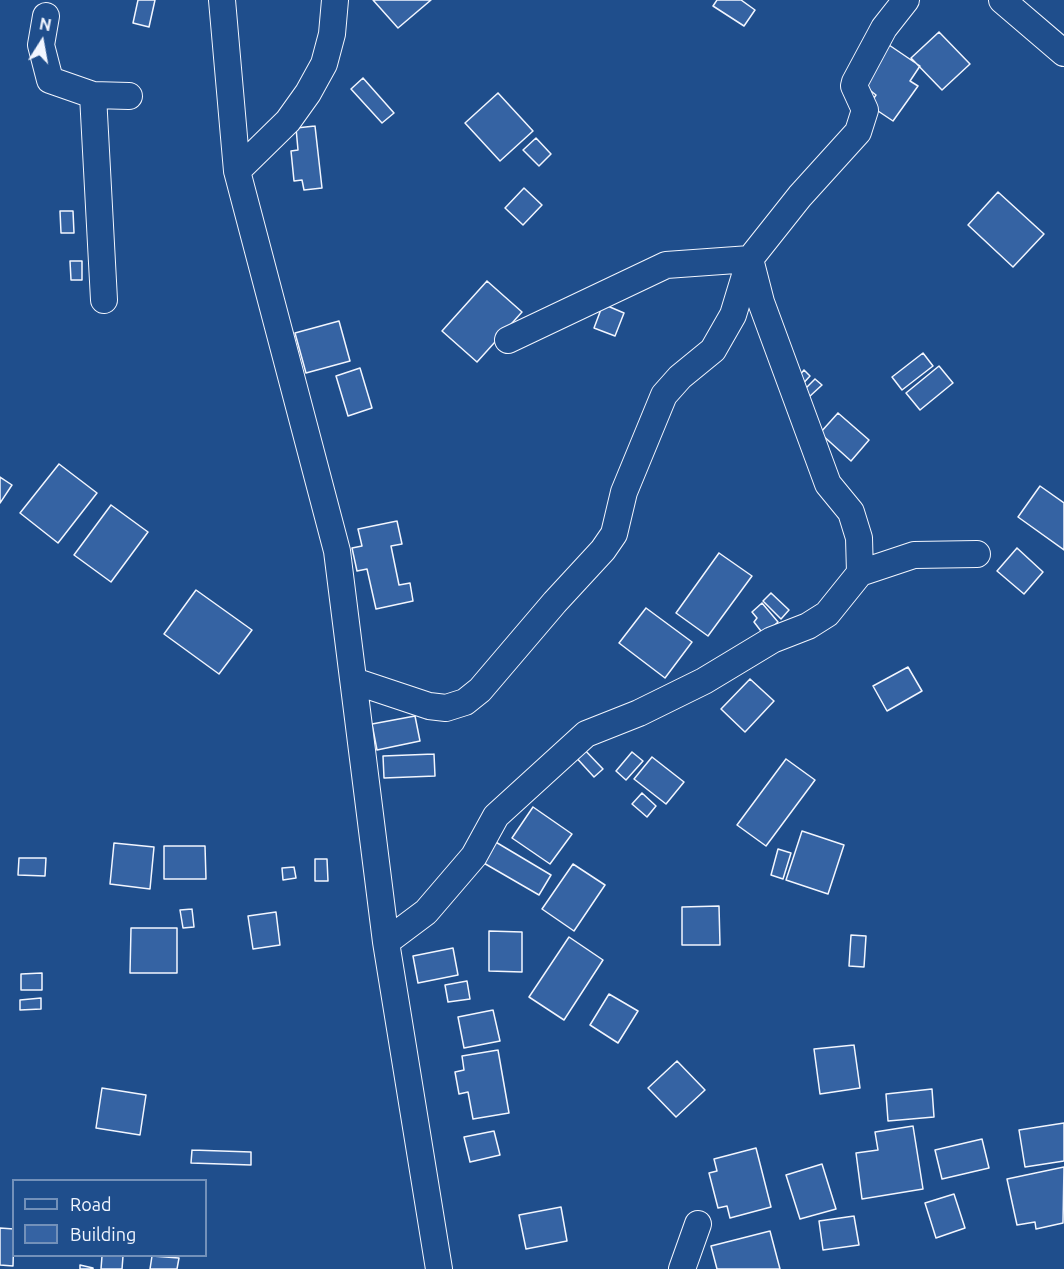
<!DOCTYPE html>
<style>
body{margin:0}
#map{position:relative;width:1064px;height:1269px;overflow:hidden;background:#1f4e8c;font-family:Ubuntu,sans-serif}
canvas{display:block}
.legend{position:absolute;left:12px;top:1179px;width:195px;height:78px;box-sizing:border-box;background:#1f4e8c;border:2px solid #7391ba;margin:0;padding:8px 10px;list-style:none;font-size:18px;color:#f2f6ff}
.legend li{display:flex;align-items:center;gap:12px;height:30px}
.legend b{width:30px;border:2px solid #7391ba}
.north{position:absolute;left:12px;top:12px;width:60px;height:60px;-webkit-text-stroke:4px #1f4e8c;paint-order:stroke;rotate:11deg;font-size:16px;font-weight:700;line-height:24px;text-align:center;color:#f2f6ff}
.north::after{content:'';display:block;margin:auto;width:21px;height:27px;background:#f2f6ff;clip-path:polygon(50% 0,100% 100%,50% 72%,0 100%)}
</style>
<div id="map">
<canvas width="1064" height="1269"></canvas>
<ul class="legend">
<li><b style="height:8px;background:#1f4e8c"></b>Road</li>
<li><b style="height:16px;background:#3563a3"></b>Building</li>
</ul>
<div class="north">N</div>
</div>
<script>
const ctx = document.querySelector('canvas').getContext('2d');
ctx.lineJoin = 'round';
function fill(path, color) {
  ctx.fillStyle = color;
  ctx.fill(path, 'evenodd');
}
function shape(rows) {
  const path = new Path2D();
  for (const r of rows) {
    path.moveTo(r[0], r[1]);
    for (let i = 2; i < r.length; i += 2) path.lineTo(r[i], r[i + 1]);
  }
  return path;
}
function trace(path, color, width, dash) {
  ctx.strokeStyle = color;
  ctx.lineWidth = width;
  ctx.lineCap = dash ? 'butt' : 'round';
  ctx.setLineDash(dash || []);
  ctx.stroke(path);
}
const building = shape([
 [138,0,155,0,149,27,133,23,138,0],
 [373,0,431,0,398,28,373,0],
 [717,0,741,0,755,10,744,26,713,6,717,0],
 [939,32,970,64,942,90,911,58,939,32],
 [889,45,920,66,910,81,918,86,893,121,869,105,876,95,862,84,889,45],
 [363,78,394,113,382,123,351,89,363,78],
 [498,93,533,131,500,161,465,123,498,93],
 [315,126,322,188,304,190,302,180,294,181,291,151,298,150,296,128,315,126],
 [536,138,551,154,539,166,523,150,536,138],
 [524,188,542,205,523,225,505,208,524,188],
 [998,192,1044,234,1013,267,968,225,998,192],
 [60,211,73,211,74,233,61,233,60,211],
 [70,261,82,261,82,280,71,280,70,261],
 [487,281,522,312,477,362,442,331,487,281],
 [603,304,624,313,615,336,594,328,603,304],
 [339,321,350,361,306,373,295,333,339,321],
 [923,353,933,366,902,390,892,377,923,353],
 [939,366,953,383,920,410,906,393,939,366],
 [360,368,372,408,348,416,336,376,360,368],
 [804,370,810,376,799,388,793,383,804,370],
 [815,379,822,385,809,397,803,391,815,379],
 [838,413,869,440,851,461,820,433,838,413],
 [59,464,97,493,58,543,20,513,59,464],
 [0,477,12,485,0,503,0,477],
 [1040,486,1064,503,1064,550,1018,517,1040,486],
 [111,505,148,532,111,582,74,555,111,505],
 [397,521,402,544,391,546,399,585,410,583,413,601,376,609,367,569,357,571,352,548,362,546,358,529,397,521],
 [1017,548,1043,572,1024,594,997,571,1017,548],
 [719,553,752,576,708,636,676,613,719,553],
 [196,590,252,630,219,674,164,634,196,590],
 [771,593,789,610,781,619,763,601,771,593],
 [762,603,778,622,764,635,754,622,757,618,752,612,762,603],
 [646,608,692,642,665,678,619,643,646,608],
 [908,667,922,691,887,711,873,686,908,667],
 [750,679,774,701,745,732,721,709,750,679],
 [415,716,420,741,377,750,372,724,415,716],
 [580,745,603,769,594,777,572,753,580,745],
 [632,752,643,761,626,780,616,771,632,752],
 [434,754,435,776,384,778,383,756,434,754],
 [652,757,684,782,666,804,634,779,652,757],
 [786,759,815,780,766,846,737,825,786,759],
 [642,793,656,806,647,817,632,804,642,793],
 [533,807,572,834,550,864,512,838,533,807],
 [802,831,844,845,828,894,786,880,802,831],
 [494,841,551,875,539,895,482,862,494,841],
 [114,843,154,847,150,889,110,884,114,843],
 [164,846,205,846,206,879,164,879,164,846],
 [778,849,791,853,783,879,771,875,778,849],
 [19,858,46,858,45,876,18,875,19,858],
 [315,859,327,859,328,881,315,881,315,859],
 [573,864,605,885,574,931,542,909,573,864],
 [294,867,296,878,283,880,282,868,294,867],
 [719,906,720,945,682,945,682,907,719,906],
 [192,909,194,927,183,928,180,910,192,909],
 [276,912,280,945,253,949,248,916,276,912],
 [131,928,177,928,177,973,130,973,131,928],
 [489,931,522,932,522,972,489,971,489,931],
 [851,935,866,936,864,967,849,966,851,935],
 [569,937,603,960,564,1020,529,997,569,937],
 [453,948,458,975,418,983,413,956,453,948],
 [42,973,42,990,21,990,21,974,42,973],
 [467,981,470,999,448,1002,445,985,467,981],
 [609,994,638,1011,618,1043,590,1025,609,994],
 [41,998,41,1009,20,1010,20,1000,41,998],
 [493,1010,500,1041,464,1048,458,1017,493,1010],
 [854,1045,860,1088,820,1094,814,1049,854,1045],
 [498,1050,509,1113,473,1119,468,1092,459,1094,455,1072,464,1070,462,1056,498,1050],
 [677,1061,705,1090,676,1117,648,1088,677,1061],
 [102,1088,146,1095,140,1135,96,1128,102,1088],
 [932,1089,934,1117,888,1121,886,1094,932,1089],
 [1064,1123,1064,1161,1025,1167,1019,1130,1064,1123],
 [913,1126,923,1189,862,1199,856,1153,878,1150,875,1132,913,1126],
 [494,1131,500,1155,470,1162,464,1137,494,1131],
 [982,1139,989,1168,942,1179,935,1150,982,1139],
 [756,1148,771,1207,730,1218,727,1206,718,1208,709,1173,717,1171,714,1159,756,1148],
 [192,1150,251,1152,251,1165,191,1163,192,1150],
 [822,1164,836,1209,800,1219,786,1175,822,1164],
 [1064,1167,1063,1223,1036,1229,1035,1222,1017,1225,1007,1179,1064,1167],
 [954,1194,965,1228,936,1238,925,1203,954,1194],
 [561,1207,567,1241,526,1249,519,1215,561,1207],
 [854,1216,859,1245,823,1250,819,1221,854,1216],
 [0,1228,14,1229,13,1266,0,1265,0,1228],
 [770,1231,780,1269,717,1269,711,1246,770,1231],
 [102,1256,123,1256,122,1269,101,1269,102,1256],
 [152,1256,179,1258,177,1269,150,1269,152,1256],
 [80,1265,93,1268,93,1269,80,1269,80,1265]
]);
fill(building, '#3563a3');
trace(building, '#f2f6ff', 1.5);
const minor = shape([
 [222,0,237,171,337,551,386,942,439,1269],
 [1002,0,1064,53],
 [46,16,41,45,50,80,93,95,129,96],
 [93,95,104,300],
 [237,171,288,121,308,93,324,64,332,34,335,0],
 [508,340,666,265,750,259,761,302,828,484,851,512,859,538,860,573],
 [354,681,429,706,446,708,465,702,480,690,555,602,603,550,614,534,624,492,664,395,680,377,713,350,733,315,750,259,800,196,858,132,865,110,854,86,855,82,884,28,906,0],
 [386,942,426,912,474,856,496,816,586,734,639,713,704,681,772,640,808,626,827,614,860,573,914,555,977,554],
 [682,1269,698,1224]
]);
trace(minor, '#f2f6ff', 28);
trace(minor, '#1f4e8c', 26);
</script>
